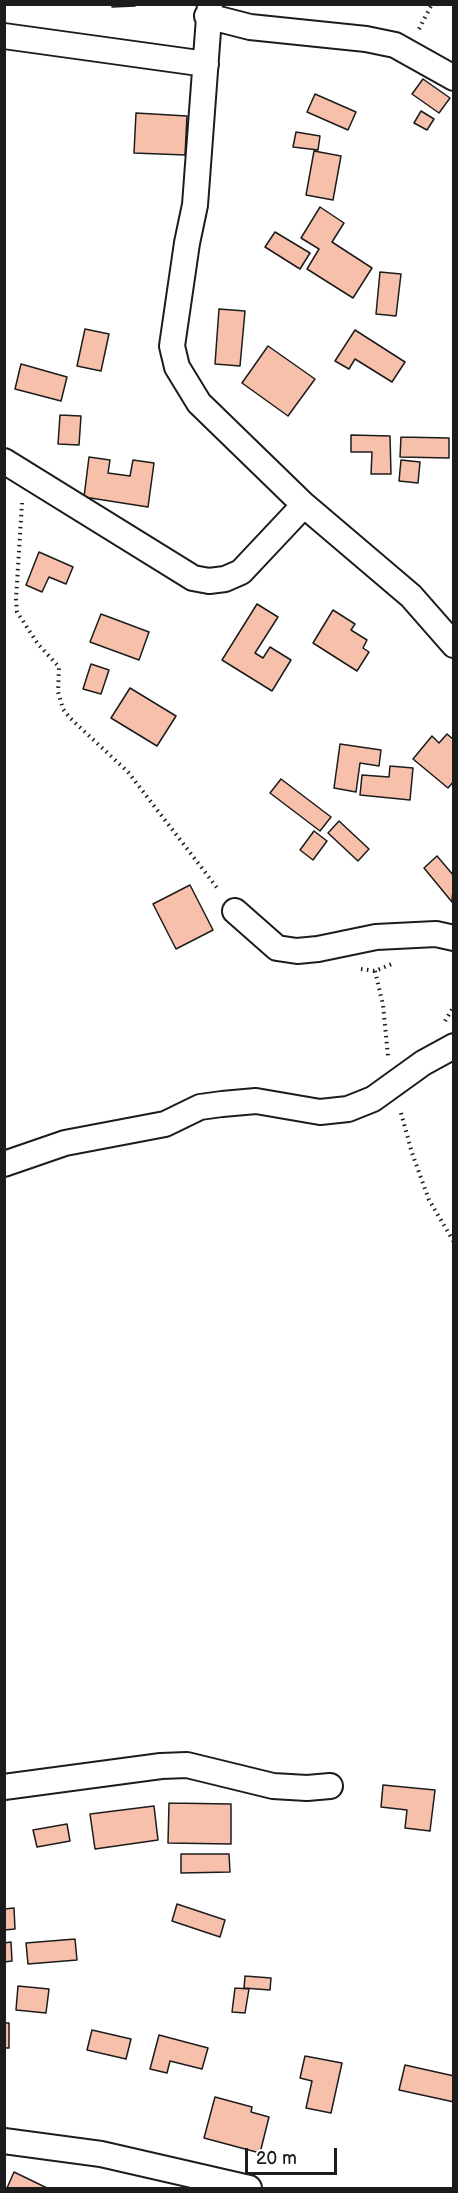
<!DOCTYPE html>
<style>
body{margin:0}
#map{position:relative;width:458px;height:2193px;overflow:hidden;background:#fff;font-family:"Balsamiq Sans",sans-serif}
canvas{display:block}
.frame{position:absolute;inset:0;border:6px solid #1c1c1c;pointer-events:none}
.scale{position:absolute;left:245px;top:2148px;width:92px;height:27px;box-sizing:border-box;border:3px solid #1c1c1c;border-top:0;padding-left:8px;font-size:18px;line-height:21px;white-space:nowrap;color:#1c1c1c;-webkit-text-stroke:4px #fff;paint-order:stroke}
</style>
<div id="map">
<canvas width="458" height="2193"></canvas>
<div class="frame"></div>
<div class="scale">20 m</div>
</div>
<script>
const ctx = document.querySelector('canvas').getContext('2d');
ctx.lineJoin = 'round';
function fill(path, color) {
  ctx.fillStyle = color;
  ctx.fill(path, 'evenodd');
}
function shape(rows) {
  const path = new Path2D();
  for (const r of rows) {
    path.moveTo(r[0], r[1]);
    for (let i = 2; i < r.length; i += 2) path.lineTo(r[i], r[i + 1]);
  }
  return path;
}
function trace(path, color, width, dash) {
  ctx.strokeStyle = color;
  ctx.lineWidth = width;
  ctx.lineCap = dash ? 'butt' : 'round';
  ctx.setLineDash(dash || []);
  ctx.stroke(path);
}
const building = shape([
 [112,4,135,4,135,6,112,7,112,4],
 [423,79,450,98,439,113,412,94,423,79],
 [315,94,356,112,348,130,307,112,315,94],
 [421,111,434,119,427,130,414,123,421,111],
 [136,113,187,116,185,155,134,153,136,113],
 [296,132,320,136,318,150,293,147,296,132],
 [314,151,341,156,333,200,306,195,314,151],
 [320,207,344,223,332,242,372,268,353,298,307,269,319,249,301,238,320,207],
 [275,232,310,253,300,269,265,247,275,232],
 [380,272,401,274,396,316,376,314,380,272],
 [219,309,245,311,240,366,215,364,219,309],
 [85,329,109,334,101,371,77,366,85,329],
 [355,330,405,362,392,382,355,359,349,369,335,361,355,330],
 [268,346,315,379,288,416,242,383,268,346],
 [21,364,67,377,61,401,15,389,21,364],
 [60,415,81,416,79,445,58,444,60,415],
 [351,435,390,436,391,474,371,474,372,452,351,452,351,435],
 [401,437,449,438,449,458,400,457,401,437],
 [89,457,110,460,108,473,130,476,133,460,154,463,148,507,84,497,89,457],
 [401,460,420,462,418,483,399,481,401,460],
 [39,552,73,567,66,584,49,577,42,592,26,585,39,552],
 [257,604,278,617,255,653,263,658,270,647,291,660,272,691,222,660,257,604],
 [333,610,355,624,351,630,367,640,363,648,369,652,357,671,313,643,333,610],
 [101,614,149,632,139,660,90,642,101,614],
 [91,664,109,670,101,694,83,689,91,664],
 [130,688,176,716,157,746,111,718,130,688],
 [447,734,454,740,454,781,448,788,413,759,432,736,439,743,447,734],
 [340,744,381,750,379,766,360,763,356,792,334,788,340,744],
 [390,766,413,768,410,800,360,795,362,775,389,777,390,766],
 [281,779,331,817,320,831,270,793,281,779],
 [339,821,369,849,358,861,328,833,339,821],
 [314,831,327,841,313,860,300,850,314,831],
 [437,856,454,876,452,902,424,868,437,856],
 [190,885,213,930,176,949,153,904,190,885],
 [383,1785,435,1790,430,1831,405,1828,407,1810,381,1807,383,1785],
 [169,1803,231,1804,231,1844,168,1843,169,1803],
 [154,1806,158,1840,95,1849,90,1814,154,1806],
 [67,1824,70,1841,37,1847,33,1830,67,1824],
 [181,1854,229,1854,230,1872,181,1873,181,1854],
 [177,1904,225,1920,220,1937,172,1921,177,1904],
 [14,1908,15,1929,4,1930,4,1909,14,1908],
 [75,1939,77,1960,28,1964,26,1943,75,1939],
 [11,1942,12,1961,4,1962,4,1943,11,1942],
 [245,1976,271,1978,270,1990,244,1988,245,1976],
 [18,1986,49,1989,46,2013,16,2010,18,1986],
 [235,1988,249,1989,245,2013,232,2012,235,1988],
 [4,2023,9,2023,9,2048,4,2048,4,2023],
 [92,2030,131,2039,126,2059,87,2050,92,2030],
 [159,2035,208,2048,202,2069,170,2061,167,2073,150,2069,159,2035],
 [305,2056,342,2063,331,2113,306,2108,312,2081,300,2078,305,2056],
 [405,2065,454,2076,454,2102,399,2090,405,2065],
 [215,2097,252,2107,251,2112,269,2117,260,2153,204,2138,215,2097],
 [14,2172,47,2188,7,2188,14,2172]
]);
fill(building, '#f7c0ab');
trace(building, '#1c1c1c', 1.5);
const street = shape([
 [210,4,195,205,187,243,172,346,177,367,199,403,304,505,411,596,454,645],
 [207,16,250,27,366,39,395,45,454,78],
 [4,36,206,64],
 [4,461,193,578,209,581,225,579,241,572,304,505],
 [235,911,277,948,297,951,318,949,376,937,436,934,454,938],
 [4,1164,65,1143,165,1124,200,1107,222,1104,256,1101,320,1112,348,1109,373,1099,423,1063,454,1046],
 [4,1787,161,1766,187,1765,273,1786,307,1788,330,1786],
 [4,2141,101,2154,249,2188]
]);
trace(street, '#1c1c1c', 28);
trace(shape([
 [419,29,432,4],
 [22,503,16,599,17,612,38,644,59,667,58,692,63,709,70,718,128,772,218,889],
 [361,969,375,971,392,964],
 [375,971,383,1005,388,1056],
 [445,1021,454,1006],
 [401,1113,412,1153,429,1200,454,1242]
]), '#1c1c1c', 4, [1.5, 4.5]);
trace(street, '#fff', 24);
</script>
